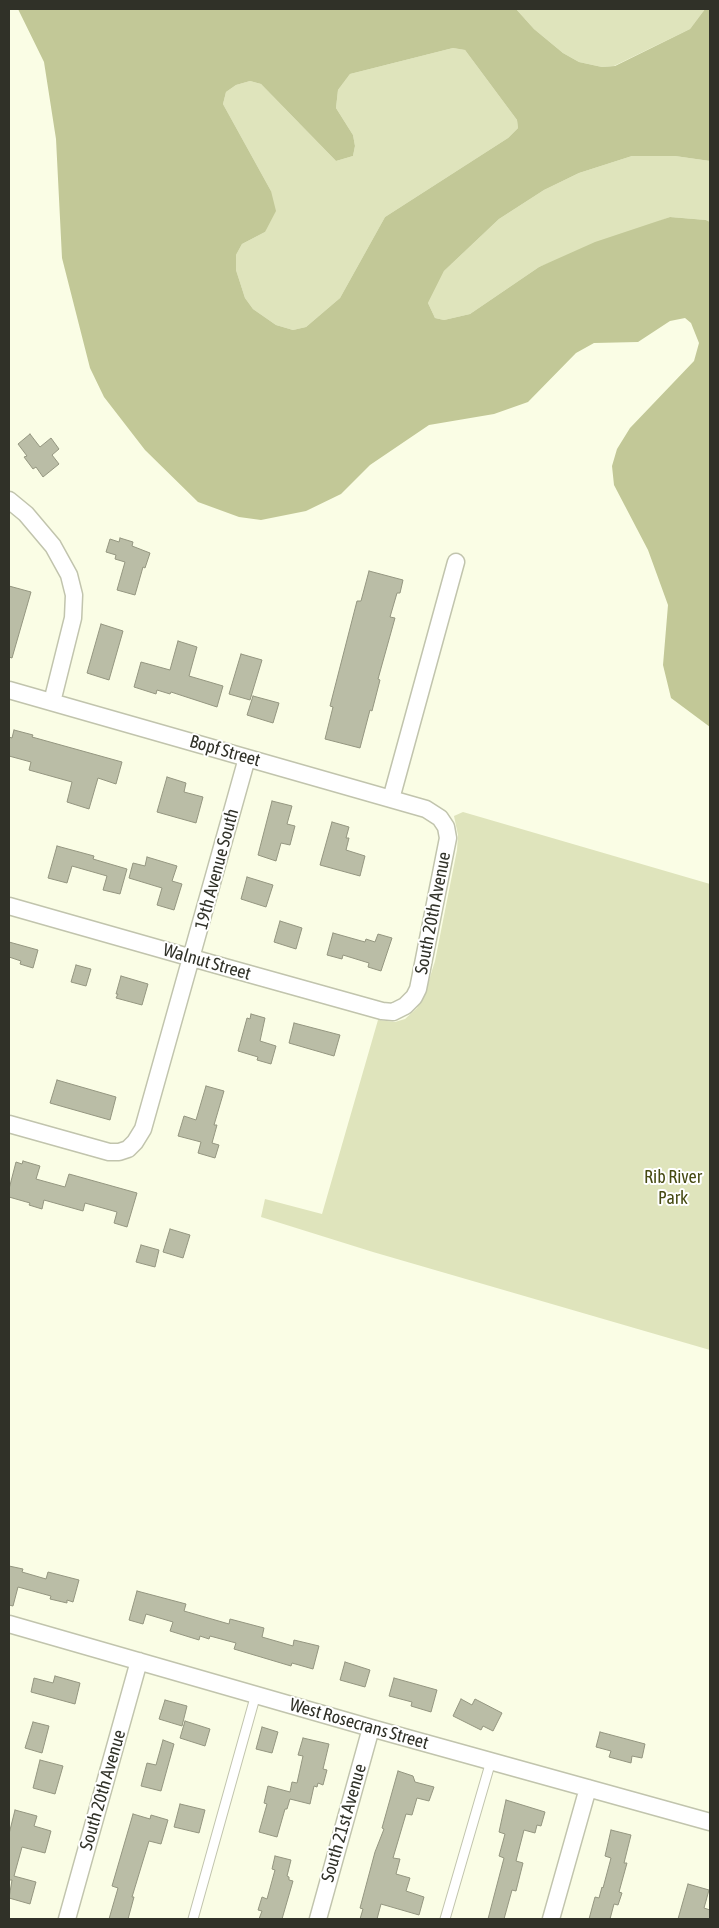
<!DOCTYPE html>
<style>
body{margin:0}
#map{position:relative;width:719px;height:1928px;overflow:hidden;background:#fafde5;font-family:"Asap Condensed",sans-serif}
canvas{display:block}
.frame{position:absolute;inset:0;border:10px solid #303128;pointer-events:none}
</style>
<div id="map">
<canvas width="719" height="1928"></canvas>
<div class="frame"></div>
</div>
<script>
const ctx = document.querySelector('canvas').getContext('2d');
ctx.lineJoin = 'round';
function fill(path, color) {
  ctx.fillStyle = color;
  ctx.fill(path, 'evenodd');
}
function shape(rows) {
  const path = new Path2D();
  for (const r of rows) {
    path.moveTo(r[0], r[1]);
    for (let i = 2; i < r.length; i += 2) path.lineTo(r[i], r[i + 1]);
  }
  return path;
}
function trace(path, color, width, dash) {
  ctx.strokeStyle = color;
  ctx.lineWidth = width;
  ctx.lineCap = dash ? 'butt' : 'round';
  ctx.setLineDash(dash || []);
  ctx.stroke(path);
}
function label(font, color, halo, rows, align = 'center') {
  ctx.font = font + ' "Asap Condensed",sans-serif';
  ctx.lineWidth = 4;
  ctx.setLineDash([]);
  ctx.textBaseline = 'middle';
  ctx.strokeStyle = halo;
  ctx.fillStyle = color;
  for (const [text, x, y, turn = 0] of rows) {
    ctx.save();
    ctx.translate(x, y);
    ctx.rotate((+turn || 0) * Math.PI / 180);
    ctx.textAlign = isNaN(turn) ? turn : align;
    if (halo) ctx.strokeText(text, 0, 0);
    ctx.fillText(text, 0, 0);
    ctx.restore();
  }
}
fill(shape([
 [516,9,705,9,690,29,614,66,602,67,579,62,563,53,534,29],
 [453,48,465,50,517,120,518,128,508,138,385,217,340,298,306,327,293,330,276,325,253,309,245,298,236,270,236,255,242,244,265,232,271,191,223,104,226,92,236,85,250,81,261,84,336,161,353,156,355,146,353,135,336,108,338,90,350,74],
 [632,156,675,156,710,161,710,222,706,220,670,217,539,267,470,314,444,320,435,318,428,303,444,271,499,219,544,190,579,173],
 [463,812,710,884,710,1350,373,1252,261,1217,265,1199,322,1214,378,1020,395,1022,405,1019,417,1008,425,993,435,961,457,850,458,835,454,816]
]), '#dfe4bc');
fill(shape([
 [18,9,516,9,534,29,563,53,579,62,602,67,615,66,690,29,705,9,710,9,710,161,675,156,632,156,579,173,544,190,499,219,444,271,428,303,435,318,444,320,470,314,539,267,595,242,670,217,706,220,710,222,710,727,671,698,663,665,668,605,648,550,614,485,612,466,617,449,630,428,694,361,699,343,691,323,685,318,670,321,638,342,594,343,576,353,528,402,494,414,429,425,370,465,341,494,306,511,261,520,239,517,198,502,145,450,104,397,90,368,62,258,56,139,44,62],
 [453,48,465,50,517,120,518,128,508,138,385,217,340,298,306,327,293,330,276,325,253,309,245,298,236,270,236,255,242,244,265,232,276,211,271,191,223,104,226,92,236,85,250,81,261,84,336,161,353,156,355,146,353,135,336,108,338,90,350,74]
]), '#c2c897');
const building = shape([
 [30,434,40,447,51,438,59,449,52,455,59,464,43,477,36,467,33,469,24,457,27,456,18,444,30,434],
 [120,538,133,542,132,546,150,553,145,568,143,567,135,595,117,590,125,562,115,559,116,555,106,552,110,539,119,542,120,538],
 [369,571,403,580,400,593,397,593,390,617,395,618,378,679,380,680,372,711,370,710,360,748,325,739,333,707,330,706,357,601,361,601,369,571],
 [9,586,31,592,12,658,9,657,9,586],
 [101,624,123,631,109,680,87,673,101,624],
 [178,641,197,647,189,676,223,686,217,707,171,692,170,694,157,690,156,694,134,687,141,662,170,670,178,641],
 [241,654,262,660,250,700,229,694,241,654],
 [253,696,279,703,273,723,247,715,253,696],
 [14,730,33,735,32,737,122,762,116,784,98,778,89,809,67,802,72,782,29,770,31,762,9,756,9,737,12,738,14,730],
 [167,777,186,783,184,792,203,797,196,823,157,812,167,777],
 [272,801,292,806,287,824,295,826,290,845,281,843,276,861,258,855,272,801],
 [332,822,349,827,346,838,349,838,346,850,365,856,360,876,320,865,332,822],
 [57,846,94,856,93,859,127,869,120,894,103,890,107,876,72,866,67,883,48,878,57,846],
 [147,857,177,866,172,881,182,884,174,910,157,905,162,888,129,878,133,863,145,866,147,857],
 [247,877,273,885,266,907,241,899,247,877],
 [280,921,302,928,296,949,274,942,280,921],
 [333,933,365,942,366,939,375,942,378,934,392,938,381,971,368,967,369,963,343,955,342,959,327,955,333,933],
 [9,942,38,950,33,968,20,964,21,961,9,957,9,942],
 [76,965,91,969,86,986,71,982,76,965],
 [121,976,148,984,142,1005,116,998,118,994,116,994,121,976],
 [251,1014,265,1018,260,1041,276,1046,271,1064,257,1060,258,1057,238,1051,247,1018,250,1019,251,1014],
 [294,1023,340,1035,334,1056,289,1043,294,1023],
 [57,1080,116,1097,110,1120,50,1103,57,1080],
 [206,1086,224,1091,214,1125,217,1125,212,1143,219,1145,215,1158,198,1153,201,1142,178,1136,184,1116,196,1120,206,1086],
 [23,1161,40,1166,36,1179,65,1187,69,1174,137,1193,127,1227,114,1223,117,1212,85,1203,83,1211,44,1200,42,1209,29,1205,30,1203,9,1197,9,1189,16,1162,22,1164,23,1161],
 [170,1229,190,1235,183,1258,163,1252,170,1229],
 [141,1245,159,1250,155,1267,136,1262,141,1245],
 [9,1566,23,1569,22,1572,46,1579,48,1572,79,1580,73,1602,67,1600,67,1603,50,1599,51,1596,18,1587,13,1606,9,1605,9,1566],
 [137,1591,186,1604,184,1611,229,1624,230,1619,264,1628,262,1637,293,1646,294,1640,319,1646,313,1669,292,1663,291,1666,234,1649,236,1643,210,1636,209,1639,200,1636,199,1640,170,1631,173,1622,146,1614,143,1624,129,1620,137,1591],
 [345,1662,370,1670,365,1687,340,1680,345,1662],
 [55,1676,80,1683,75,1704,31,1692,34,1678,53,1683,55,1676],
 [394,1678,437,1690,431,1712,411,1706,412,1702,389,1696,394,1678],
 [461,1699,472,1705,475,1699,502,1713,493,1731,483,1726,481,1730,453,1716,461,1699],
 [165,1700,187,1706,182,1726,159,1719,165,1700],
 [185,1721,210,1729,205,1746,180,1738,185,1721],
 [33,1722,49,1726,42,1753,25,1748,33,1722],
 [262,1727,278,1732,272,1753,256,1749,262,1727],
 [600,1732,645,1744,642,1758,632,1756,631,1763,609,1757,611,1751,596,1747,600,1732],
 [303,1738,329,1744,323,1769,327,1770,323,1785,318,1783,317,1787,314,1786,310,1804,290,1799,287,1809,285,1809,277,1837,259,1832,267,1804,264,1803,268,1786,290,1792,292,1782,297,1783,303,1756,298,1755,303,1738],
 [163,1740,174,1744,161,1791,141,1786,147,1763,156,1765,163,1740],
 [40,1760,63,1766,55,1794,33,1788,40,1760],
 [398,1771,413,1776,415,1782,434,1787,429,1801,417,1798,412,1815,406,1814,393,1858,400,1859,396,1874,410,1878,406,1891,424,1897,419,1915,381,1904,377,1919,360,1919,363,1909,360,1908,375,1852,384,1829,382,1828,398,1771],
 [506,1800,545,1812,541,1826,537,1825,535,1833,524,1830,516,1861,523,1863,516,1891,512,1890,504,1919,488,1919,504,1858,499,1856,505,1834,499,1832,506,1800],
 [180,1804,205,1810,199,1833,174,1827,180,1804],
 [15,1810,37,1816,34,1826,51,1831,45,1853,22,1847,14,1876,36,1882,30,1904,9,1898,12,1880,9,1880,9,1834,15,1810],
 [133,1814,150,1819,151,1815,168,1820,161,1844,149,1841,132,1897,134,1897,128,1919,109,1919,118,1888,112,1886,133,1814],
 [611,1830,631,1835,624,1863,627,1863,619,1892,622,1893,618,1905,614,1904,610,1919,589,1919,595,1897,599,1898,602,1887,603,1888,611,1858,605,1856,611,1830],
 [275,1856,291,1860,287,1876,289,1877,289,1880,293,1881,282,1919,259,1919,262,1911,258,1910,262,1897,267,1899,275,1870,272,1869,275,1856],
 [688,1884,709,1890,704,1908,710,1910,710,1919,678,1919,688,1884]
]);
fill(building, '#babda6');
trace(building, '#949680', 1);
const lane = shape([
 [193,1919,256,1694],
 [445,1919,491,1761]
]);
const street = shape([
 [9,500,26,514,53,546,69,575,74,595,73,618,52,702],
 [9,690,426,809,440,818,446,827,448,838,418,989,414,997,405,1006,393,1012,382,1011,192,958,9,906],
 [391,799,456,562],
 [9,1124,109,1152,119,1152,128,1149,135,1142,143,1129,247,758],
 [9,1624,371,1728,710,1822],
 [67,1919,139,1661],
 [318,1919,371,1728],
 [551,1919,588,1788]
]);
trace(lane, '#c1c4ad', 11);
trace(street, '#c1c4ad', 19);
trace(lane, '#fff', 9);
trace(street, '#fff', 16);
label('18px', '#303128', '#fff', [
 ["Bopf Street",225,751,16],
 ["19th Avenue South",217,869,-75],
 ["South 20th Avenue",433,913,-79],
 ["Walnut Street",207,962,16],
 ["West Rosecrans Street",359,1724,16],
 ["South 20th Avenue",103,1790,-74],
 ["South 21st Avenue",344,1823,-74]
]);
label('18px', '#464a12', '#fff', [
 ["Rib River",673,1177],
 ["Park",673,1198]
]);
</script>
